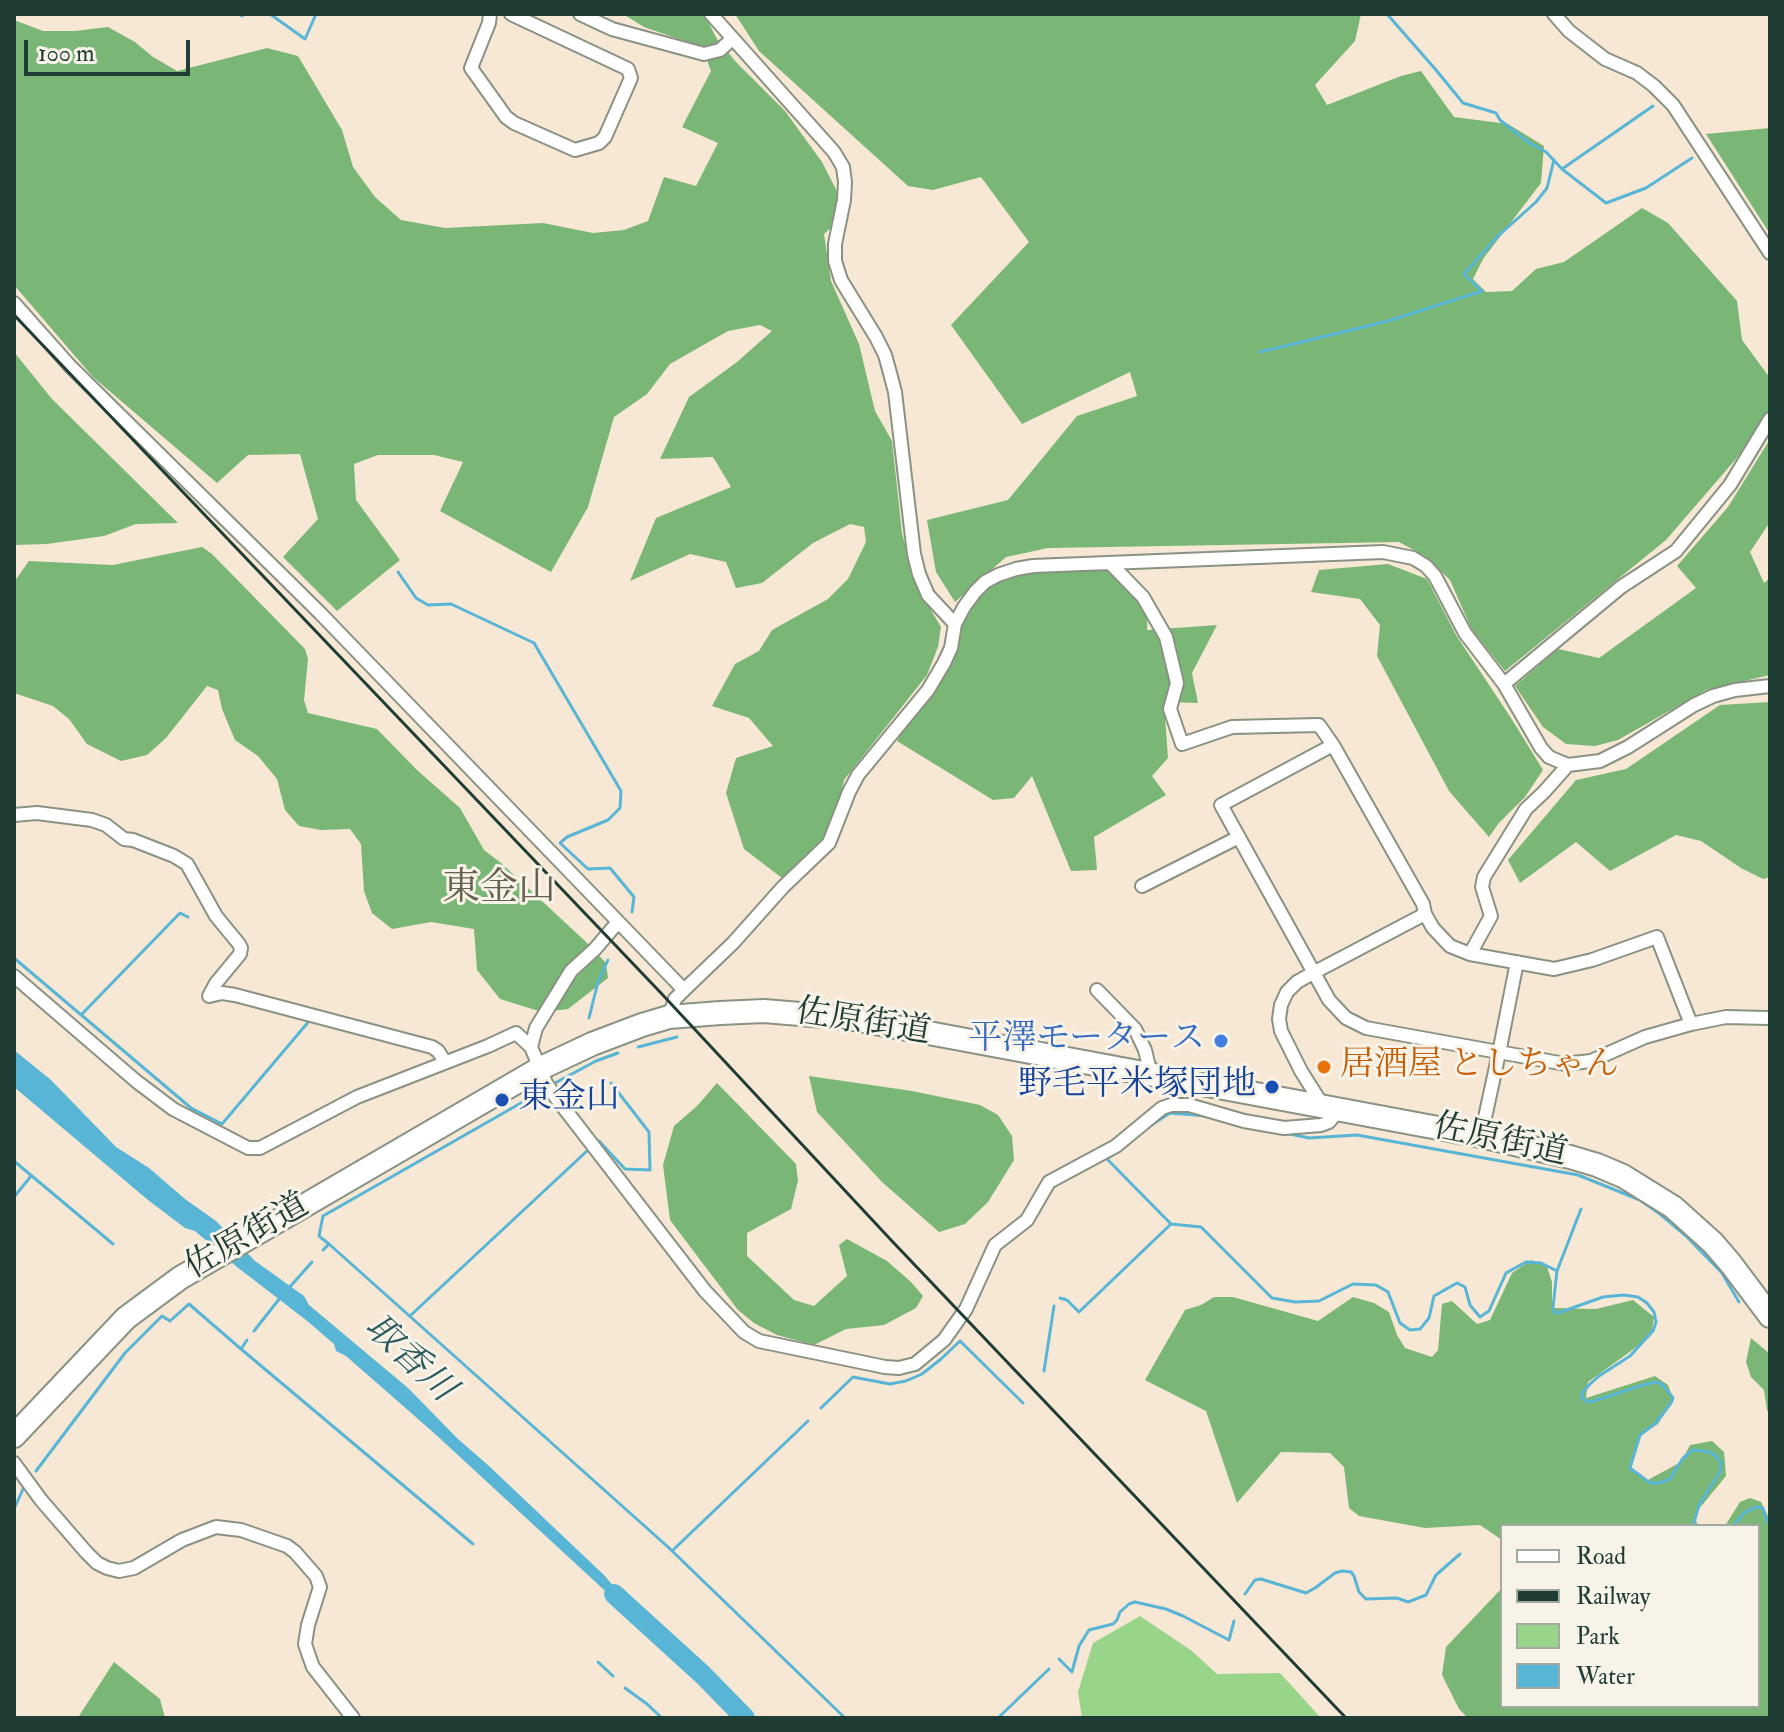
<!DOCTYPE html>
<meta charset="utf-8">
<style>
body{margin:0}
#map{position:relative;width:1784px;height:1732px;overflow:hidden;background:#f6e8d4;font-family:"IM FELL Double Pica",serif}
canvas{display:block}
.frame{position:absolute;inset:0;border:16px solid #1f3d34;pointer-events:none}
.legend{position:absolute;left:1500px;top:1524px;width:260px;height:184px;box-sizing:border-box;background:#f7f3e8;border:2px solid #a1aaa0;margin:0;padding:10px 14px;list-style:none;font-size:24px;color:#1f3d34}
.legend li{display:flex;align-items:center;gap:16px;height:40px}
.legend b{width:40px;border:2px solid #a1aaa0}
.scale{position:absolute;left:24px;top:40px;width:166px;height:36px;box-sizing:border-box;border:4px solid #1f3d34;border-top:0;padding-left:10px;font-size:24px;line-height:28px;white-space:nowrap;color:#1f3d34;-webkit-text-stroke:6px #f7f3e8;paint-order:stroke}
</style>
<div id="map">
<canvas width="1784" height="1732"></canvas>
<div class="frame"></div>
<ul class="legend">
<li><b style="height:10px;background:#fff"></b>Road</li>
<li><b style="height:10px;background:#1f3d34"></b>Railway</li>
<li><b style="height:22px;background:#98d489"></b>Park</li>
<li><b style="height:22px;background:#58b5d6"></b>Water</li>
</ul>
<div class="scale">100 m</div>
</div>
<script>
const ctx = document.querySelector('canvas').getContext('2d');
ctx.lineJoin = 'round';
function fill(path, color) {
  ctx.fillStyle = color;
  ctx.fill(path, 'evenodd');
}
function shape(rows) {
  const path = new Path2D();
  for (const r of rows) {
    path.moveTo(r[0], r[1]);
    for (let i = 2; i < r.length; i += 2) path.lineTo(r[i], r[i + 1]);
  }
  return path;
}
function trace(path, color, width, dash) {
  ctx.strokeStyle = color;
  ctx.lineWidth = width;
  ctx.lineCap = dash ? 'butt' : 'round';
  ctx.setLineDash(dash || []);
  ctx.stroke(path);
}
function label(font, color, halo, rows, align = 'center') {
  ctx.font = font + ' "IM FELL Double Pica","Noto Serif JP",serif';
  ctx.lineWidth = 6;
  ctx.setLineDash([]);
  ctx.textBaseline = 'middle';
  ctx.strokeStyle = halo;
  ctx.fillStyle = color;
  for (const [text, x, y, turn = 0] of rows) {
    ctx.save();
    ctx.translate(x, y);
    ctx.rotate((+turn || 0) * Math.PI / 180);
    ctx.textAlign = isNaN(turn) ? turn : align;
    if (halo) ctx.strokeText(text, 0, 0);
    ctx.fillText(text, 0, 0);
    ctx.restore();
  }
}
fill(shape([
 [1140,1616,1192,1651,1217,1674,1280,1673,1321,1718,1082,1718,1078,1692,1093,1643]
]), '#98d489');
fill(shape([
 [623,14,704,14,717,39,736,62,785,111,822,162,848,213,824,234,831,281,859,344,875,411,892,441,902,533,916,585,941,627,938,647,927,675,844,780,838,811,824,837,782,878,744,849,726,793,736,758,773,746,749,718,712,706,735,664,759,651,772,630,828,599,848,579,866,542,864,527,850,524,813,543,762,583,736,588,726,562,690,554,630,581,656,518,731,487,713,457,660,459,689,397,737,362,772,331,760,325,728,331,670,364,647,394,614,417,588,507,551,572,440,511,463,462,434,455,378,455,354,464,356,500,400,560,337,611,283,557,318,519,300,454,248,455,217,483,93,377,14,285,14,20,43,31,75,31,108,27,135,42,153,57,177,71,267,48,298,56,342,130,353,167,375,197,401,220,445,228,543,223,593,233,624,230,648,221,664,177,696,186,718,143,682,127,711,71,702,47,644,27],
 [735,14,1361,14,1355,41,1315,85,1327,105,1401,76,1421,71,1454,117,1508,124,1544,146,1541,183,1483,259,1473,279,1486,292,1512,291,1536,269,1564,262,1642,208,1668,223,1737,301,1742,340,1770,378,1770,414,1735,460,1666,540,1505,671,1472,630,1450,580,1425,556,1399,542,1048,548,1006,557,955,602,936,572,927,520,1008,500,1077,416,1137,396,1130,372,1022,424,951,325,1029,242,981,177,933,190,908,186,759,51],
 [1770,128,1770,234,1706,134],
 [14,352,52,399,178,523,136,524,104,536,47,544,14,545],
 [1770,439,1770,522,1750,552,1764,583,1770,578,1770,675,1706,690,1618,740,1595,746,1566,744,1543,727,1515,686,1558,649,1599,658,1696,588,1677,566,1728,507],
 [202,547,212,554,305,649,308,659,304,700,308,713,377,729,417,770,460,808,484,850,501,863,585,941,606,963,608,978,568,1009,542,1012,500,999,477,970,474,929,431,922,392,929,372,913,364,891,361,844,350,829,321,830,299,826,285,810,277,779,258,756,235,740,222,709,218,690,207,686,166,738,147,755,121,761,87,744,69,719,53,706,14,693,14,582,29,561,113,565],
 [1388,564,1427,579,1456,635,1511,718,1543,770,1525,797,1498,824,1489,837,1449,791,1377,656,1380,625,1360,599,1311,592,1319,570],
 [1035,567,1111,569,1148,604,1147,630,1217,625,1192,673,1198,703,1164,702,1168,758,1152,776,1166,795,1094,837,1097,870,1071,871,1032,776,1014,798,993,800,897,741,977,600,994,582],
 [1770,702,1770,877,1763,879,1741,868,1701,841,1676,835,1610,871,1576,842,1520,883,1508,860,1576,780,1626,769,1720,705],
 [809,1076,912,1091,980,1105,998,1115,1012,1136,1014,1160,988,1202,965,1224,939,1232,882,1182,817,1112],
 [717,1083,796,1164,798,1181,791,1209,747,1233,747,1256,794,1300,814,1306,847,1276,839,1245,847,1239,887,1261,911,1282,923,1296,916,1308,884,1325,846,1329,814,1345,777,1335,754,1323,738,1310,670,1220,663,1165,674,1126,697,1106],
 [1531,1260,1547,1267,1552,1282,1552,1308,1596,1309,1633,1300,1654,1317,1652,1330,1642,1343,1588,1382,1586,1398,1655,1376,1668,1385,1673,1399,1658,1424,1639,1435,1629,1466,1646,1481,1681,1462,1690,1445,1712,1441,1724,1452,1726,1476,1694,1515,1698,1526,1502,1526,1502,1540,1480,1525,1425,1528,1359,1516,1349,1508,1344,1467,1330,1453,1281,1452,1237,1503,1206,1411,1145,1380,1185,1310,1201,1305,1214,1297,1233,1297,1318,1321,1353,1297,1374,1303,1389,1312,1397,1335,1405,1348,1432,1357,1438,1350,1442,1304,1452,1301,1477,1324,1490,1320,1512,1273],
 [1751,1338,1770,1354,1770,1416,1767,1410,1764,1390,1751,1377,1746,1362],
 [1750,1498,1761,1502,1770,1520,1770,1718,1468,1718,1459,1709,1442,1675,1446,1647,1502,1588,1502,1706,1758,1706,1758,1526,1725,1526,1740,1502],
 [114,1662,160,1699,165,1718,68,1718,79,1716]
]), '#7ab675');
fill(shape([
 [14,1050,51,1080,116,1147,149,1168,185,1199,216,1221,255,1261,304,1296,309,1305,408,1388,458,1439,489,1466,605,1576,633,1611,615,1600,434,1433,346,1356,336,1351,334,1344,306,1320,237,1267,195,1231,185,1228,148,1200,14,1087]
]), '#58b5d6');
trace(shape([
 [239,14,242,16,243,14],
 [270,14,305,39,316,14],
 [1387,14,1436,70,1463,103,1496,113,1500,120,1528,142,1546,152,1562,169,1606,203,1646,188,1692,158],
 [1562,169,1653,106],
 [1260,352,1388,321,1482,291,1464,274,1497,237,1536,202,1547,188,1554,160],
 [398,572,416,598,428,605,451,604,534,643,621,791,620,808,608,820,567,837,560,843,588,869,610,868,634,897,632,912],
 [14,958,191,1108,222,1124,310,1020],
 [81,1015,180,913,188,917],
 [589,1018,598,982,608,960],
 [638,1047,677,1037],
 [555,1083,596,1061,618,1053],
 [1147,1128,1170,1113,1207,1116],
 [1285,1133,1309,1138,1357,1135,1578,1175,1640,1200,1660,1214,1686,1236,1722,1273,1739,1302],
 [599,1141,625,1169,650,1170,649,1132,611,1083],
 [14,1161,113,1244],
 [14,1197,31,1176],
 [1171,1224,1201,1227,1272,1298,1295,1302,1319,1301,1353,1284,1376,1285,1388,1292,1400,1323,1410,1330,1420,1329,1429,1318,1434,1296,1457,1283,1465,1287,1470,1305,1480,1317,1489,1311,1506,1273,1526,1262,1541,1263,1557,1271,1553,1307,1554,1312,1558,1313,1603,1297,1624,1295,1638,1297,1647,1303,1654,1312,1656,1322,1653,1331,1630,1356,1599,1376,1590,1384,1582,1393,1582,1398,1588,1402,1594,1401,1643,1385,1656,1382,1662,1384,1673,1398,1671,1403,1656,1423,1640,1435,1630,1468,1650,1483,1660,1483,1670,1479,1683,1458,1693,1450,1710,1452,1716,1456,1721,1463,1720,1472,1699,1505,1693,1526],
 [329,1244,668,1547,845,1718],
 [323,1250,329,1244,319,1236,323,1216,542,1091],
 [1557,1271,1581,1209],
 [288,1289,312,1262],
 [1060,1298,1067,1300,1079,1312,1171,1224,1107,1159,1113,1154],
 [411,1315,587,1151],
 [254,1331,280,1298],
 [241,1349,473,1544],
 [1044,1371,1054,1306],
 [821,1408,853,1377,890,1384,906,1381,922,1374,941,1359,960,1341,1023,1403],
 [36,1471,125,1353,162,1316,170,1321,189,1304,241,1349,247,1340],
 [14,1509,24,1487],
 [1733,1526,1744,1513,1756,1507,1763,1508,1767,1521,1770,1524],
 [672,1551,808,1421],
 [1245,1594,1255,1580,1261,1579,1306,1593,1315,1588,1335,1573,1342,1571,1351,1572,1354,1576,1359,1592,1366,1599,1397,1598,1408,1602,1426,1595,1436,1575,1460,1554],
 [1059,1659,1072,1672,1079,1646,1089,1630,1113,1624,1117,1620,1120,1612,1129,1604,1135,1602,1166,1609,1183,1616,1229,1640,1234,1621],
 [598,1662,613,1676],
 [625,1688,647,1704,662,1718],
 [998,1718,1049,1669]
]), '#58b5d6', 3);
trace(shape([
 [614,1594,703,1675,745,1718]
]), '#58b5d6', 20);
const street = shape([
 [490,14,489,23,471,68,506,117,514,123,575,150,599,143,605,137,631,78,628,69,511,14],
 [580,14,612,29,704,54,720,50,732,39],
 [711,14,834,152,843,167,845,182,844,200,835,244,835,261,841,280,876,337,885,355,890,373,895,392,914,554,919,574,928,595,955,624],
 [1554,14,1569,31,1605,59,1637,73,1654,86,1673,105,1770,253],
 [14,303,70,366,320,613,684,990],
 [1110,563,1143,597,1166,637,1177,683,1170,709,1182,744,1232,727,1319,725,1333,745,1423,904,1425,914,1433,928,1450,946,1470,954,1554,969,1592,960,1657,937,1691,1024],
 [1504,684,1621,587,1676,551,1730,485,1770,419],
 [1333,745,1221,805,1329,1000,1346,1018,1366,1028,1565,1064,1591,1061,1645,1037,1691,1024,1726,1017,1767,1018],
 [14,815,37,813,92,820,106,825,124,839,133,840,174,856,187,864,216,916,239,944,241,948,240,954,216,983,209,996,222,993,235,995,432,1047,438,1051,445,1062],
 [1142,886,1239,837],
 [1470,954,1491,916,1482,887,1484,877,1526,809,1544,792,1568,765],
 [14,976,136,1081,173,1109,248,1148,260,1148,357,1097,488,1046,516,1033,531,1047,546,1083,557,1099,705,1291,744,1332,759,1341,885,1367,899,1368,915,1364,944,1340,966,1309,995,1245,1027,1220,1049,1182,1116,1146,1162,1108,1171,1105,1189,1105,1244,1121,1284,1128,1321,1125,1329,1122,1339,1110],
 [1097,990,1135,1029,1145,1050,1151,1075],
 [669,1017,675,999,684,990,733,943,783,887,829,843,849,792,858,775,928,690,944,663,951,648,955,624,964,607,975,592,985,582,998,575,1016,569,1033,566,1383,552,1413,558,1426,566,1435,576,1465,633,1504,684,1541,748,1549,757,1568,765,1600,761,1628,747,1694,705,1713,696,1735,690,1770,686],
 [531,1047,536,1028,571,971,595,949,618,922],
 [1323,1106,1301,1071,1281,1031,1279,1019,1281,1005,1287,992,1297,982,1313,973,1425,914],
 [1481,1136,1499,1053,1517,962],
 [14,1463,41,1500,86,1552,97,1563,107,1568,119,1571,134,1568,182,1540,216,1527,241,1530,287,1546,295,1552,316,1576,320,1587,308,1625,305,1644,309,1656,313,1667,353,1718]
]);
const highway = shape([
 [14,1436,126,1318,180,1278,539,1069,592,1044,642,1025,669,1017,720,1013,764,1011,848,1018,1481,1136,1570,1157,1597,1165,1623,1176,1673,1207,1713,1243,1731,1264,1770,1316]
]);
trace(street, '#8a9284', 16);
trace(highway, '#8a9284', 26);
trace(street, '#fff', 12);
trace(highway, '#fff', 22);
trace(shape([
 [14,315,660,992,891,1240,1346,1718]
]), '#1f3d34', 3);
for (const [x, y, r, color] of [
 [1221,1041,8,"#3f7fe0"],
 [1324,1067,8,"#e8710a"],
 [1272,1087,8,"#1a4fb4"],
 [502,1100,8,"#1a4fb4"]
]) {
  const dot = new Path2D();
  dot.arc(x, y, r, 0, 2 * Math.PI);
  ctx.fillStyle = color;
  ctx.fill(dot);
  trace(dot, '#f7f3e8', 3);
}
label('34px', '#1f3d34', '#f7f3e8', [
 ["佐原街道",863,1024,9],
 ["佐原街道",1500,1142,12],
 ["佐原街道",248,1238,-30]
]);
label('34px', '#366cbe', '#f7f3e8', [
 ["平澤モータース",1205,1041]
], 'right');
label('34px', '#c56008', '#f7f3e8', [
 ["居酒屋 としちゃん",1340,1067]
], 'left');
label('34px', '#164399', '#f7f3e8', [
 ["野毛平米塚団地",1256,1087],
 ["東金山",518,1100,"left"]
], 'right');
label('italic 36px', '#2d5b5c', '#f7f3e8', [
 ["取香川",408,1360,43]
]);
label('38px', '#66624e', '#f7f3e8', [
 ["東金山",499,891]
]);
</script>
